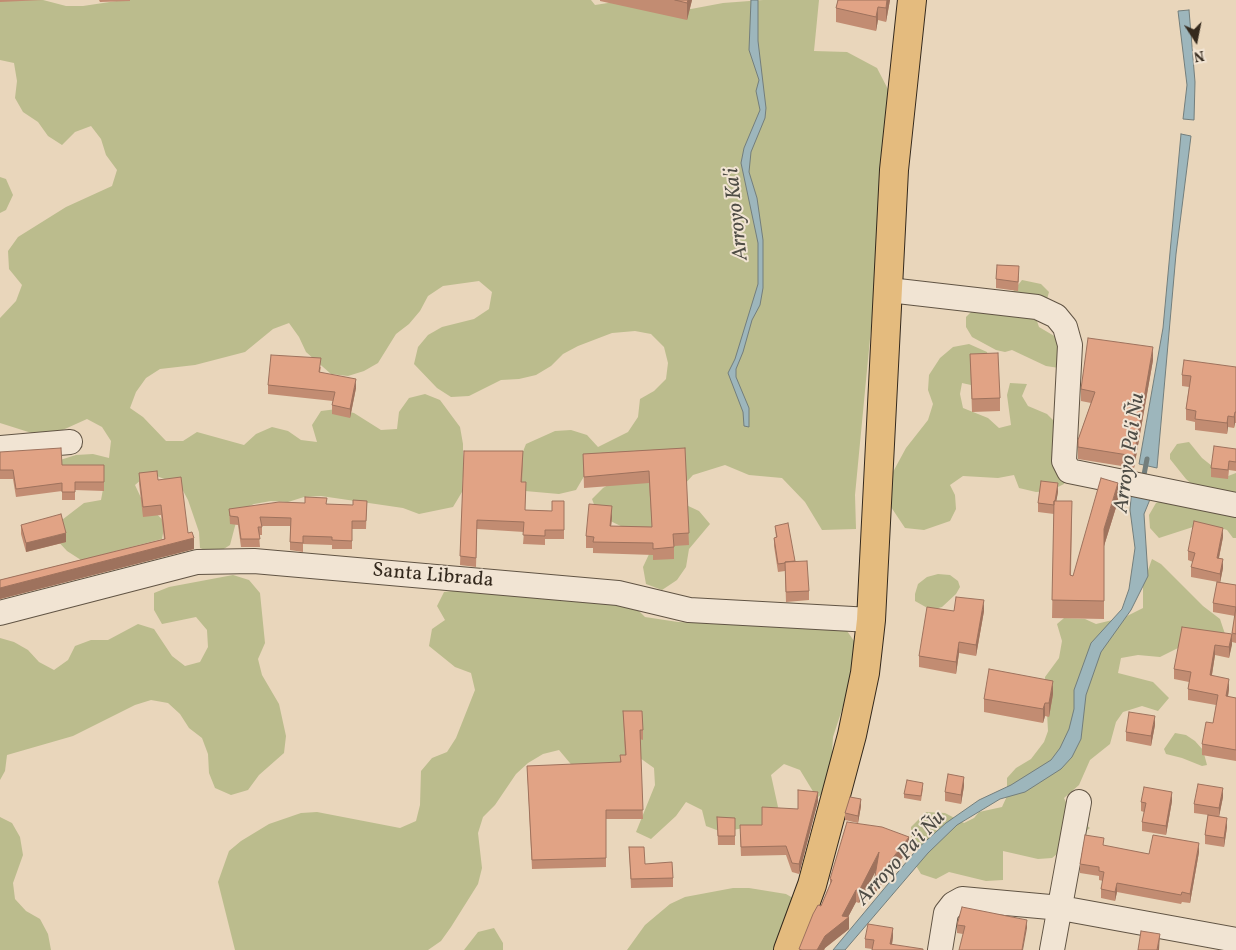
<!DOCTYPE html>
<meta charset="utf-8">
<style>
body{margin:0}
#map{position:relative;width:1236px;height:950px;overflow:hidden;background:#e9d6bb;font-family:Vollkorn,serif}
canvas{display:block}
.north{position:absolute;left:1171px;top:15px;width:50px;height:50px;-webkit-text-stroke:4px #f1e4d3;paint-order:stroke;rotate:169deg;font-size:14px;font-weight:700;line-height:20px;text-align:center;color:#34291d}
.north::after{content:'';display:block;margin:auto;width:18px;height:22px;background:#34291d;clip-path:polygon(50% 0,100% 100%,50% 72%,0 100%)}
</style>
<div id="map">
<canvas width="1236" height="950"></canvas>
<div class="north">N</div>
</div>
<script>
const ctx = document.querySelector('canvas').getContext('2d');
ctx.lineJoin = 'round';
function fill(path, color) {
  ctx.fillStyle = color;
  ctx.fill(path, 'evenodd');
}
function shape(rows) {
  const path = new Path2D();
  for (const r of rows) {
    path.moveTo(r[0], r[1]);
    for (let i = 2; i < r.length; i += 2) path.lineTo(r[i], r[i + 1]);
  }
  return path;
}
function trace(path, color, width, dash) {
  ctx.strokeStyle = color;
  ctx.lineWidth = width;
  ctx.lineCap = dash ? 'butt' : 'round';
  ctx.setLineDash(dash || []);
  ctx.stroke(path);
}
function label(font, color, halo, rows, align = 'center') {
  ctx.font = font + ' Vollkorn,serif';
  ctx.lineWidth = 4;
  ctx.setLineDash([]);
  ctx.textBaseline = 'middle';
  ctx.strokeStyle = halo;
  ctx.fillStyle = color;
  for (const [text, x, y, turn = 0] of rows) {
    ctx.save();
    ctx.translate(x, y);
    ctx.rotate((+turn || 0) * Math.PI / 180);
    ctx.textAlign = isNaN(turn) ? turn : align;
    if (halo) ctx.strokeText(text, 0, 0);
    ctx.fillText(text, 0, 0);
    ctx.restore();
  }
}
fill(shape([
 [0,0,43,0,66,6,83,6,123,0,591,0,595,5,627,0,661,0,691,9,723,3,763,0,819,0,814,51,847,52,877,68,893,99,855,495,856,529,822,530,805,502,782,478,749,475,725,465,693,475,682,487,684,504,699,511,710,524,689,549,686,567,677,580,662,590,646,584,643,567,650,552,631,531,598,515,592,499,603,488,617,480,593,461,576,490,559,494,525,491,520,475,520,459,526,444,555,431,571,430,587,435,598,447,628,432,638,417,640,399,654,391,666,379,668,363,664,347,651,334,635,331,612,333,578,346,563,354,551,366,536,375,519,379,501,380,469,396,451,397,437,388,414,364,418,347,428,335,442,327,474,319,489,309,492,292,479,281,443,286,428,296,420,311,409,324,396,334,378,363,364,371,348,376,331,374,306,352,299,337,289,323,273,329,245,352,195,365,160,369,146,378,136,392,130,408,143,417,166,441,183,441,197,432,244,445,256,434,272,427,288,431,301,440,317,442,312,425,321,411,337,409,354,413,381,430,397,429,399,412,409,398,425,394,440,400,460,427,463,444,463,476,462,492,453,507,419,514,403,508,321,496,304,497,288,502,271,501,254,504,239,511,230,545,216,554,200,548,199,532,188,500,180,485,149,473,135,485,142,500,165,522,162,539,81,560,67,551,56,539,58,523,84,503,101,500,104,484,97,468,63,474,60,460,76,455,93,454,109,458,111,441,102,427,87,419,56,433,38,435,0,423,0,318,16,301,22,285,9,269,8,251,18,237,66,207,112,186,117,170,106,155,101,139,91,126,75,132,62,145,48,136,38,122,23,112,15,98,17,81,14,63,0,60],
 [0,177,6,179,13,195,6,210,0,213],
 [1022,280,1041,284,1049,292,1047,299,1035,315,1039,327,1061,340,1059,368,1046,366,1012,350,1005,352,996,350,972,337,966,327,966,317,974,309,1000,308],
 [969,344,987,352,991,367,971,385,962,383,960,394,963,408,988,418,999,428,1011,425,1007,395,1010,383,1027,384,1022,396,1028,406,1047,414,1060,427,1067,473,1064,484,1050,491,1036,492,1019,488,1014,475,998,478,963,476,950,485,955,495,956,509,950,521,924,530,905,528,885,498,887,483,906,448,928,420,933,404,928,390,929,375,940,358,953,347],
 [1189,442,1202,458,1212,466,1228,476,1236,473,1236,493,1196,488,1186,479,1170,459,1170,454,1177,444],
 [1166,499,1236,512,1236,538,1233,538,1227,530,1218,527,1196,526,1159,538,1150,528,1149,515,1156,503],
 [1152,559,1161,564,1203,606,1220,619,1225,634,1180,647,1160,657,1138,655,1121,658,1118,673,1153,682,1169,698,1158,711,1142,706,1123,712,1116,722,1110,744,1090,760,1079,785,1064,798,1072,815,1090,828,1052,858,1038,859,1003,851,1003,880,986,881,949,872,936,879,921,874,915,864,911,843,911,827,926,812,945,813,964,823,974,818,979,812,1002,807,1007,796,1007,778,1016,768,1031,759,1044,742,1048,731,1045,677,1059,658,1062,641,1057,624,1064,618,1085,619,1096,624,1125,617,1143,608,1143,584],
 [938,574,950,575,958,581,960,587,956,594,942,607,931,610,915,601,915,594,918,584,927,577],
 [233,575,249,580,260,593,265,643,258,659,262,675,279,704,286,736,284,753,259,775,248,790,231,795,215,788,209,773,208,754,202,738,189,728,180,714,168,703,151,700,135,705,73,736,7,755,5,771,0,780,0,638,14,642,28,650,39,662,54,670,68,660,75,646,91,640,108,640,138,624,154,629,172,656,185,666,200,662,208,647,207,630,196,617,162,624,154,610,154,593,169,587],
 [476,588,634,606,645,617,678,622,845,628,854,641,854,673,833,737,830,787,817,798,800,770,784,764,771,775,778,807,771,823,722,832,706,826,702,810,686,802,676,816,651,839,636,832,655,785,654,768,640,758,580,775,559,750,543,754,528,763,516,774,495,805,483,817,478,833,482,868,478,884,451,927,441,941,428,950,235,950,218,882,229,851,241,841,269,824,301,813,317,812,400,828,416,821,420,805,421,771,432,758,447,752,456,738,475,690,471,673,455,667,429,646,432,629,445,620,437,606,444,592],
 [1175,733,1186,735,1195,741,1203,750,1207,765,1202,766,1182,758,1166,754,1164,749],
 [0,817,12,823,20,837,23,855,13,883,15,899,26,911,40,919,48,934,51,950,0,950],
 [733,888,749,888,786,894,798,901,786,950,627,950,645,925,670,904,685,897],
 [494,928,503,943,503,950,464,950,478,932]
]), '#bbbc8d');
const water = shape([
 [751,0,758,0,758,41,766,108,765,118,751,152,749,172,757,198,763,240,763,288,760,305,752,320,743,352,736,369,736,377,749,408,749,427,744,426,743,412,728,373,735,359,758,284,758,243,741,163,744,148,760,110,756,91,759,80,749,50,751,0],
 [1189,10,1195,82,1194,120,1183,119,1187,85,1178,11,1189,10],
 [1181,134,1191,136,1176,254,1157,468,1139,464,1163,328,1181,134],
 [1132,486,1153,492,1144,514,1148,576,1131,610,1101,652,1086,695,1081,739,1072,757,1061,769,1025,792,1000,799,957,825,928,853,845,950,833,950,918,848,946,823,979,800,1011,785,1051,760,1060,748,1069,729,1074,709,1074,690,1091,643,1122,609,1129,589,1135,548,1130,510,1132,486]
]);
fill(water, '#9db6bc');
trace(water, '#737e7c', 1);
trace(shape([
 [1143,480,1147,459]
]), '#737e7c', 5);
const minor = shape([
 [889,290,1037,307,1056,316,1065,327,1070,345,1064,461,1069,471,1236,505],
 [0,448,70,442],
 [0,613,197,562,254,561,618,593,689,610,871,620],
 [940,950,946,913,953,904,962,899,1061,908,1236,940],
 [1052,950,1079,802]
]);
const major = shape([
 [788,950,812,885,852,735,865,673,871,620,894,170,912,0]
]);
trace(minor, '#615444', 26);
trace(major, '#34291d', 30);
trace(minor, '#f1e4d3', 24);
trace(major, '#e4bb7e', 28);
fill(shape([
 [0,0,43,0,0,2],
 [99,0,130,0,130,1,100,2],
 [600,0,692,0,687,20,600,1],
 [838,0,890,0,886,22,878,20,876,31,836,22,836,8],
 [1019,276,1018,291,996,288,996,279],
 [970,354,1000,398,1000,411,972,412],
 [1153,360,1134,468,1078,459,1078,440,1091,403,1081,401,1081,389],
 [321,367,320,372,356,388,350,418,332,414,332,405,333,401,268,394,268,385],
 [1236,367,1236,423,1235,423,1234,428,1228,427,1227,434,1195,430,1195,422,1186,420,1186,409,1189,387,1182,386,1182,375],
 [685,448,689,545,674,546,674,559,653,560,653,555,593,553,593,548,586,548,586,536,612,517,611,526,652,527,649,483,584,488,583,454],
 [1236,449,1236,471,1229,470,1228,479,1211,477,1211,468],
 [464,451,523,460,522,482,525,510,552,511,564,501,564,539,545,539,545,545,523,544,524,532,477,529,476,567,460,565],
 [0,452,62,465,104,465,104,491,75,490,75,500,62,500,62,491,16,497,13,479,0,479],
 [139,473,158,480,188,533,194,549,0,599,0,580,164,539,161,515,143,517,139,484],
 [1058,492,1056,501,1072,519,1071,575,1073,576,1118,501,1104,546,1104,619,1052,618,1054,514,1038,512,1038,503],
 [367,501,366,529,352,529,352,549,332,549,332,545,303,544,303,552,290,550,290,526,262,526,262,535,259,535,260,547,241,547,238,525,230,524,229,509,327,504,353,505],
 [21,525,66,542,26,552,21,534],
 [775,526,795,562,809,591,809,600,786,602,785,571,778,572,774,546,774,538,776,538],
 [1223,537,1219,558,1223,568,1220,583,1236,585,1236,643,1232,642,1229,658,1215,655,1212,675,1229,689,1228,697,1236,698,1236,761,1202,755,1202,744,1213,723,1216,705,1188,700,1188,689,1189,682,1174,679,1174,669,1232,634,1235,616,1213,612,1213,603,1218,582,1191,577,1191,567,1193,562,1188,560,1188,551],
 [954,611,984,611,976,656,959,653,956,674,919,667,919,656],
 [1053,694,1049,717,1045,716,1043,723,984,712,984,699],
 [623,711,643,730,643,740,640,739,643,819,606,819,606,867,532,869,527,766,620,763,620,755,625,755],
 [1155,725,1151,746,1126,741,1126,732],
 [964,786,961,804,945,801,945,792],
 [923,788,921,801,904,798,904,794],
 [1223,797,1219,816,1227,827,1224,847,1205,844,1205,835,1208,815,1194,813,1194,804],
 [818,801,799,874,792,872,786,855,741,856,740,834,762,825],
 [1172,801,1166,835,1142,831,1142,822,1144,812,1141,811,1141,802],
 [861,806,858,823,845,820,845,813],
 [717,817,735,818,735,845,718,845],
 [1104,846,1149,854,1199,852,1190,903,1182,902,1181,904,1117,892,1115,901,1101,898,1101,889,1103,881,1099,880,1099,876,1080,873,1080,864],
 [629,847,645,864,673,878,673,887,631,888],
 [909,849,874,894,876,870,859,903,856,902,848,917,849,929,825,948,824,950,799,950,821,906,830,884,830,879],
 [957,925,1027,928,963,934,957,933],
 [893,937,892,944,872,949,865,948,865,939]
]), '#c28c72');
fill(shape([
 [688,0,692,0,687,20,687,3],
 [887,0,890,0,886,22,886,8],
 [878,7,878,20,876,31,876,17],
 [1153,347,1153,360,1134,468,1134,456],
 [356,379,356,388,350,418,350,409],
 [1235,412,1235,423,1234,428,1234,417],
 [1228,416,1228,427,1227,434,1227,423],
 [1058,483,1058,492,1054,514,1054,505],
 [1118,483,1118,501,1104,546,1104,619,1104,529],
 [612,506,612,517,610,537,610,526],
 [1223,528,1223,537,1217,567,1217,558],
 [66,533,66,542,26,552,26,543],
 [194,538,194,549,0,599,0,588],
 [1223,559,1223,568,1220,583,1220,574],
 [984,600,984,611,976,656,976,645],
 [1232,634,1232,645,1229,658,1229,647],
 [959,642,959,653,956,674,956,662],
 [1215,645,1215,655,1210,686,1210,675],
 [1229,679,1229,689,1226,707,1226,696],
 [1053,681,1053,694,1049,717,1049,703],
 [1045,703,1045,716,1043,723,1043,709],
 [1155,716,1155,725,1151,746,1151,736],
 [964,777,964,786,961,804,961,795],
 [1223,788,1223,797,1219,817,1219,808],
 [818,792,818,801,799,874,799,864],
 [1172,792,1172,801,1166,835,1166,826],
 [861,799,861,806,858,823,858,816],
 [1227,818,1227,827,1224,847,1224,838],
 [909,837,909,849,874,894,874,882],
 [1199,843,1199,852,1190,903,1190,894],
 [879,852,879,865,859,903,859,891],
 [1117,883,1117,892,1115,901,1115,892],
 [856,890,856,902,847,919,849,917,849,929,825,948,824,950,817,950,825,936,842,916],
 [1027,920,1027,928,1023,950,1022,950],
 [893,928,893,937,891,950,890,944],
 [1160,934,1159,950,1157,950]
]), '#9e725d');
const building = shape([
 [675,0,688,0,687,3,675,0],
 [838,0,887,0,886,8,878,7,876,17,836,8,838,0],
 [997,265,1019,266,1018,282,996,279,997,265],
 [1088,338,1153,347,1134,456,1078,447,1078,440,1095,392,1081,389,1088,338],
 [998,353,1000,398,972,399,970,354,998,353],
 [271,355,321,358,319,372,356,379,350,409,332,405,335,392,268,385,271,355],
 [1184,360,1236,367,1236,412,1235,412,1234,417,1228,416,1227,423,1195,419,1196,411,1186,409,1191,376,1182,375,1184,360],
 [1214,446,1236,449,1236,462,1229,461,1228,470,1211,468,1214,446],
 [61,448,62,465,104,465,104,482,75,482,75,492,62,492,62,483,16,489,13,470,0,470,0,452,61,448],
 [685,448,689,533,673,534,674,547,653,549,653,543,593,542,594,537,586,536,589,504,612,506,610,526,652,527,649,471,584,477,583,454,685,448],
 [464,451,523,451,521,482,526,482,525,510,552,511,552,501,564,501,564,530,545,530,545,536,523,535,524,522,477,520,476,558,460,556,464,451],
 [157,471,158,480,181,477,188,533,192,532,194,538,0,588,0,580,165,539,161,505,143,507,139,473,157,471],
 [1101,478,1118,483,1104,529,1104,601,1052,600,1054,501,1072,501,1070,575,1073,576,1101,478],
 [1041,481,1058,483,1055,501,1054,501,1054,505,1038,503,1041,481],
 [305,497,327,498,326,504,353,505,353,500,367,501,366,521,352,521,352,541,332,540,332,537,303,536,303,543,290,542,291,518,260,517,262,527,258,527,260,539,241,539,238,517,230,516,229,509,279,502,305,503,305,497],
 [61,514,66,533,26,543,21,525,61,514],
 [1194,521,1223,528,1217,558,1223,559,1220,574,1191,567,1195,553,1188,551,1194,521],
 [788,523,795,561,785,562,785,563,778,564,774,538,777,537,775,526,788,523],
 [807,561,809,591,786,592,785,562,807,561],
 [1217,582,1236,585,1236,634,1232,633,1236,607,1213,603,1217,582],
 [956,597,984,600,976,645,959,642,956,662,919,656,927,607,954,611,956,597],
 [1182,627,1232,634,1229,647,1215,645,1210,675,1229,679,1226,696,1236,698,1236,750,1202,744,1206,722,1213,723,1218,695,1188,689,1191,672,1174,669,1182,627],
 [989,669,1053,681,1049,703,1045,703,1043,709,984,699,989,669],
 [623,711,642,711,643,730,640,730,643,810,606,810,606,858,532,860,527,766,621,762,620,755,626,755,623,711],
 [1129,712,1155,716,1151,736,1126,732,1129,712],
 [948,774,964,777,961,795,945,792,948,774],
 [907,780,923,783,921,796,904,794,907,780],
 [1198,784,1223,788,1219,808,1194,804,1198,784],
 [1144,787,1172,792,1166,826,1142,822,1146,803,1141,802,1144,787],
 [798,790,818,792,799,864,792,863,786,846,741,847,740,825,762,825,762,807,798,809,798,790],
 [850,797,861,799,858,816,845,813,850,797],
 [1208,815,1227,818,1224,838,1205,835,1208,815],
 [717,817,735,818,735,836,718,836,717,817],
 [847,822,882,827,909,837,874,882,879,852,859,891,856,890,842,916,849,917,825,936,817,950,802,950,799,949,813,914,818,905,821,906,832,880,830,879,847,822],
 [1085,835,1104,838,1103,845,1149,854,1153,835,1199,843,1190,894,1182,892,1181,895,1117,883,1115,892,1101,889,1104,872,1099,871,1099,867,1080,864,1085,835],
 [629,847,644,847,645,864,672,862,673,878,631,879,629,847],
 [962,907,1027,920,1022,950,959,950,965,926,957,925,962,907],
 [868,924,893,928,890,944,923,949,923,950,872,950,874,940,865,939,868,924],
 [1141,931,1160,934,1157,950,1138,950,1141,931]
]);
fill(building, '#e1a385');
trace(building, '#9e725d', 1);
label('20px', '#34291d', '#f1e4d3', [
 ["Santa Librada",433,577,5]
]);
label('italic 21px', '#4e4c45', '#f1e4d3', [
 ["Arroyo Ka'i",738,214,-96],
 ["Arroyo Pa'i Ñu",1131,453,-82],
 ["Arroyo Pa'i Ñu",902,859,-47]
]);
</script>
